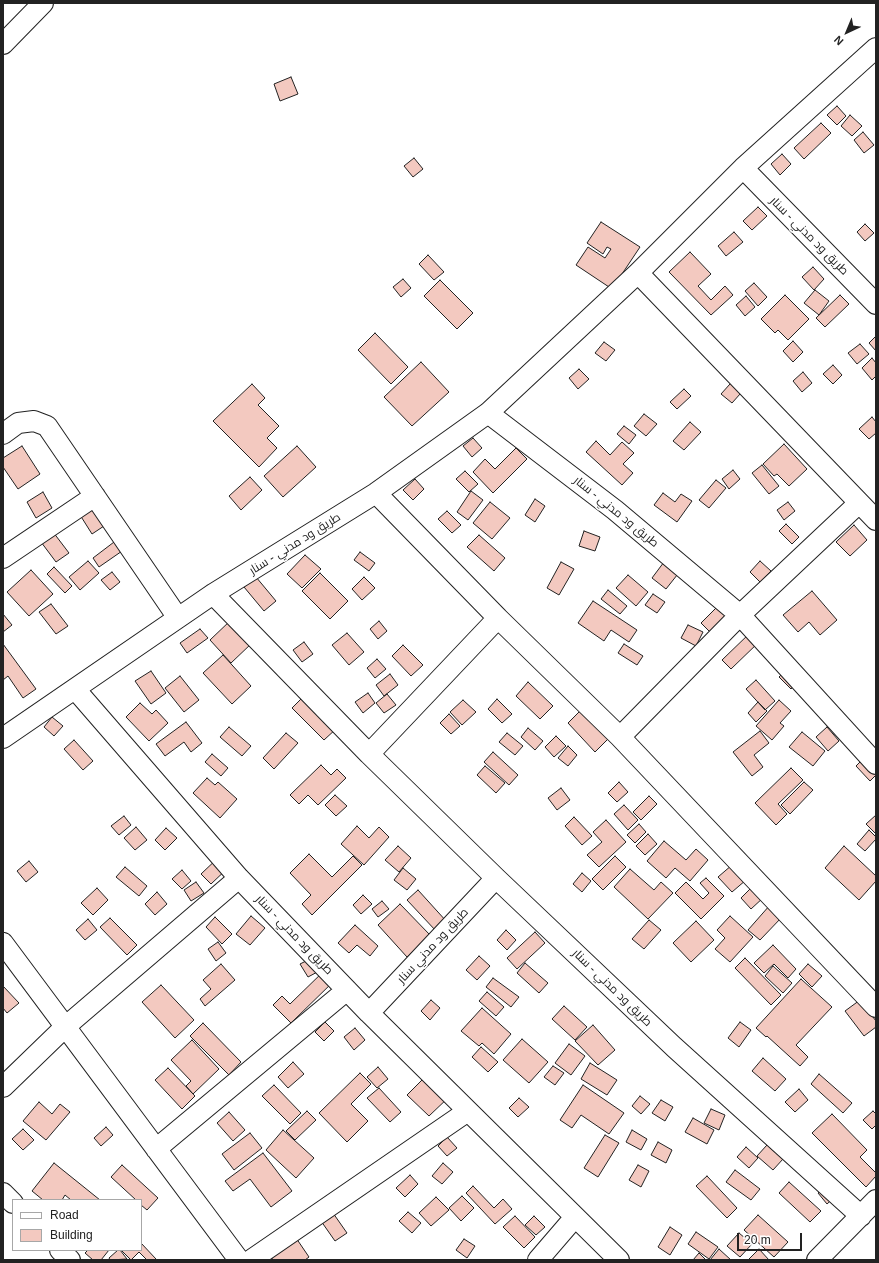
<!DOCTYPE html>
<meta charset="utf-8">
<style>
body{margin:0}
#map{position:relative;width:879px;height:1263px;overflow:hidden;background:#fff;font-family:Helvetica,sans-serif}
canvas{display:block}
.frame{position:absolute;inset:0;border:4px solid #222;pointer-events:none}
.legend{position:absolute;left:12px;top:1199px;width:130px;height:52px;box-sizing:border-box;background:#fff;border:1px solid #a7a7a7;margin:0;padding:5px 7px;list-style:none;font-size:12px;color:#222}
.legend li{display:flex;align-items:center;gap:8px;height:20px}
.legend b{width:20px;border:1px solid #a7a7a7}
.north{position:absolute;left:827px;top:12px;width:40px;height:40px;-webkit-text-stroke:3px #fff;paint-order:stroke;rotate:224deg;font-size:11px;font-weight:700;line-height:16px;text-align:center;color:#222}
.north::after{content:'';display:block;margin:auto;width:14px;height:18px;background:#222;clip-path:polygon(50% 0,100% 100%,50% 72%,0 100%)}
.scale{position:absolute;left:737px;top:1233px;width:65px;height:18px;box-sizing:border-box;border:2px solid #222;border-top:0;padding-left:5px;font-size:12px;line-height:14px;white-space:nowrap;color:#222;-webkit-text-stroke:3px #fff;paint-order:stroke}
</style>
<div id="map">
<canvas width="879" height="1263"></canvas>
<div class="frame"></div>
<ul class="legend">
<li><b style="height:5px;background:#fff"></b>Road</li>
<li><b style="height:11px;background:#f3c9c0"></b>Building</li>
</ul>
<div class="north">N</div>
<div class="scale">20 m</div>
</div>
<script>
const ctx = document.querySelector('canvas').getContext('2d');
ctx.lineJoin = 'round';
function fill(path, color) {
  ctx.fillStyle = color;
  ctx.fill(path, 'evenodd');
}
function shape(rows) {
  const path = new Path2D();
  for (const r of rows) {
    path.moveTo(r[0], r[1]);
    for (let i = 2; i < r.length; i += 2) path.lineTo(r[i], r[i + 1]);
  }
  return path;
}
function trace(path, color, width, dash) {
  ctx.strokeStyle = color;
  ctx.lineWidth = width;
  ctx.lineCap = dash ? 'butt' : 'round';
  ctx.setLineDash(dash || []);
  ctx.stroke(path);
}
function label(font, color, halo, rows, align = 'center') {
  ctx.font = font + ' Helvetica,Cairo,sans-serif';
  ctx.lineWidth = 3;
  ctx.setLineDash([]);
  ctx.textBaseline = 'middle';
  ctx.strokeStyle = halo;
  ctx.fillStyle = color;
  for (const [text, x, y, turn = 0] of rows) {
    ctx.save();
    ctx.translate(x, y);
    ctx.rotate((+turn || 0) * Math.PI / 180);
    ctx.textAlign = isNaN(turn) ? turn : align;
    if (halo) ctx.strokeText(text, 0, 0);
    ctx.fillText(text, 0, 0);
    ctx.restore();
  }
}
const building = shape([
 [291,77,298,94,280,101,274,84,291,77],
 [837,106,846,116,837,125,827,115,837,106],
 [850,115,862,126,852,136,841,126,850,115],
 [821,123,831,133,804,159,794,148,821,123],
 [863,132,874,145,864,153,854,140,863,132],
 [782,154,791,164,780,175,771,164,782,154],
 [414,158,423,169,413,177,404,166,414,158],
 [758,207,767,216,752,230,743,221,758,207],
 [601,222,640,247,612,289,576,265,588,247,605,258,611,249,607,247,603,254,587,243,601,222],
 [865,224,874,233,865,241,857,232,865,224],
 [734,232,743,242,726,256,718,246,734,232],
 [690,252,711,274,698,286,711,300,725,286,733,295,711,315,669,272,690,252],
 [428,255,444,272,434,280,419,264,428,255],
 [813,267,824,279,814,290,802,277,813,267],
 [403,279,411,288,401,297,393,287,403,279],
 [440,280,473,313,457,329,424,296,440,280],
 [754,283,767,297,758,306,745,291,754,283],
 [815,290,829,301,819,315,804,303,815,290],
 [785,295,809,319,788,340,778,330,775,333,761,319,785,295],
 [840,295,849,304,825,327,816,318,840,295],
 [746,296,755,307,745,316,736,305,746,296],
 [375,333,408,367,391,384,358,350,375,333],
 [876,336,876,351,869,343,876,336],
 [793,341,803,352,793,362,783,351,793,341],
 [604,342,615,350,606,361,595,353,604,342],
 [860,344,869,354,857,364,848,353,860,344],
 [872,358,876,363,876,376,872,380,862,368,872,358],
 [421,362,449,392,412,426,384,397,421,362],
 [833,365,842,375,833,384,823,374,833,365],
 [579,369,589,379,578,389,569,378,579,369],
 [803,372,812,383,802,392,793,381,803,372],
 [739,374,749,384,732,403,721,394,739,374],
 [252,384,265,398,258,405,279,426,267,438,277,448,259,467,213,421,252,384],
 [684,389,691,396,677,409,670,402,684,389],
 [644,414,657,424,646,436,634,426,644,414],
 [872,417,876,422,876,433,869,439,859,429,872,417],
 [690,422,701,432,684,450,673,441,690,422],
 [624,426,636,435,629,444,617,434,624,426],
 [473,438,482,448,472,457,463,446,473,438],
 [596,441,610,455,622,442,634,453,623,464,633,473,622,485,586,452,596,441],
 [784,444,807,469,789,486,777,474,774,476,763,464,784,444],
 [22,446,40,474,18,489,3,467,3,458,22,446],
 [297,446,316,467,283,497,264,476,297,446],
 [516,448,527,459,493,493,473,472,485,459,495,469,516,448],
 [762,465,779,486,769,494,752,473,762,465],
 [733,470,740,479,729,489,722,479,733,470],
 [465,471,478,484,469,492,456,479,465,471],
 [250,477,262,490,241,510,229,496,250,477],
 [415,479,424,489,413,500,403,490,415,479],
 [716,480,726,488,709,508,699,500,716,480],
 [471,491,483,500,468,520,457,512,471,491],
 [43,492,52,508,36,518,27,502,43,492],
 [663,493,675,502,681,494,692,501,677,522,654,505,663,493],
 [88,499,104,526,92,534,75,507,88,499],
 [535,499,545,506,535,522,525,515,535,499],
 [490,502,510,518,492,539,473,523,490,502],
 [788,502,795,511,784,520,777,510,788,502],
 [447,511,461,525,452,533,438,519,447,511],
 [786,524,799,537,792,544,779,531,786,524],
 [854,525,867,540,850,556,836,542,854,525],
 [50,528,69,553,56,562,38,538,50,528],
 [584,531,600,537,595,551,579,546,584,531],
 [479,535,505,558,494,571,467,547,479,535],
 [118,539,125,549,99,567,93,558,118,539],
 [360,552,375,563,369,571,354,560,360,552],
 [670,554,685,565,666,589,652,578,670,554],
 [305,555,321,569,302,588,287,574,305,555],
 [88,561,99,573,80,590,69,577,88,561],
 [760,561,771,571,760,582,750,572,760,561],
 [561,562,574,569,559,595,547,588,561,562],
 [54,567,72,586,65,593,47,574,54,567],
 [31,570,53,594,29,616,7,592,31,570],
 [112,572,120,582,110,590,101,580,112,572],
 [320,573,348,601,330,619,302,591,320,573],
 [628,575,648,592,636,606,616,588,628,575],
 [256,577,276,601,264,611,244,587,256,577],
 [364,577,375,588,362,600,352,589,364,577],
 [608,590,627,606,620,614,601,599,608,590],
 [812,591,837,620,820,635,809,622,798,632,783,615,812,591],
 [653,594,665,602,657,613,645,605,653,594],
 [593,601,637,630,629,642,611,630,604,641,578,623,593,601],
 [723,601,735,613,713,635,701,623,723,601],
 [51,604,68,626,56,634,39,612,51,604],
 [3,614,12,625,3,632,3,614],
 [231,620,252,643,231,663,210,640,231,620],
 [379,621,387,631,378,639,370,629,379,621],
 [688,625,703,632,696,646,681,638,688,625],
 [200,629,208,638,187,653,180,643,200,629],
 [751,632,760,641,731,669,722,660,751,632],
 [347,633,364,652,349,665,332,645,347,633],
 [304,642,313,654,302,662,293,650,304,642],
 [3,644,36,689,23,698,8,676,3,680,3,644],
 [624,644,643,656,637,665,618,653,624,644],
 [403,645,423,665,411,676,392,656,403,645],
 [223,655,251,686,232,704,203,673,223,655],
 [377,659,386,669,375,678,367,668,377,659],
 [787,669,798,681,791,689,779,677,787,669],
 [151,671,166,693,151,704,135,681,151,671],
 [390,674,398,685,384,696,376,685,390,674],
 [180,676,199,700,184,712,165,688,180,676],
 [756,680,775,701,765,710,746,689,756,680],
 [528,682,553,706,540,719,516,696,528,682],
 [368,693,375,703,363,713,355,702,368,693],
 [387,694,396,705,384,713,376,703,387,694],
 [304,696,337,728,324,740,292,708,304,696],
 [497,699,512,714,502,723,488,709,497,699],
 [463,700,476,712,462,725,450,712,463,700],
 [779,700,791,711,780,723,784,726,772,740,756,726,779,700],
 [758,702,767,711,756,722,748,713,758,702],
 [140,703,152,714,156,710,168,723,149,741,126,717,140,703],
 [585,706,613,734,595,752,568,723,585,706],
 [449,714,460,726,451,734,440,723,449,714],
 [52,717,63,726,54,736,44,727,52,717],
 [186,722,202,743,191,752,184,742,165,756,156,744,186,722],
 [229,727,251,746,242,756,220,737,229,727],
 [827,727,839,741,828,751,816,737,827,727],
 [528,728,543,741,535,750,521,737,528,728],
 [760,731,769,743,754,755,763,767,752,776,733,752,760,731],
 [802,732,825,751,813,766,789,747,802,732],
 [286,733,298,743,274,769,263,758,286,733],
 [507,733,523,746,515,755,499,742,507,733],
 [556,736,566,746,554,757,545,747,556,736],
 [74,740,93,761,83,770,64,749,74,740],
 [568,746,577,755,568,766,558,758,568,746],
 [493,752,518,775,509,785,484,762,493,752],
 [212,754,228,768,221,776,205,762,212,754],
 [864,758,876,771,876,775,870,781,856,766,864,758],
 [321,765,331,775,337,769,346,778,318,805,308,795,299,804,290,795,321,765],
 [485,766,505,783,496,793,477,775,485,766],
 [791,768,803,780,778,804,787,814,776,825,755,803,791,768],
 [207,778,215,785,218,782,237,799,220,818,193,793,207,778],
 [619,782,628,792,617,802,608,793,619,782],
 [804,782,813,790,790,814,781,805,804,782],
 [561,788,570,800,557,810,548,798,561,788],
 [335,795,347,806,336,816,325,805,335,795],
 [649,796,657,804,641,820,633,812,649,796],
 [624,805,638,820,628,830,614,814,624,805],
 [876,815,876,834,866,824,876,815],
 [124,816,131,825,119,835,111,826,124,816],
 [574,817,592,836,582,845,565,826,574,817],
 [606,820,626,842,599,867,587,855,602,842,593,832,606,820],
 [639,824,646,832,635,843,627,835,639,824],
 [357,826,369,838,379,827,389,837,364,865,341,844,357,826],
 [136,827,147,840,135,850,124,838,136,827],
 [166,828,177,838,165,850,155,840,166,828],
 [869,830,876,837,876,839,865,851,857,844,869,830],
 [648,834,657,844,645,855,636,846,648,834],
 [664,841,686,860,696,849,708,860,690,881,675,868,666,878,647,861,664,841],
 [398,846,411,858,399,872,385,860,398,846],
 [844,846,876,876,876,881,859,900,825,868,844,846],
 [309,854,332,877,353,856,362,865,312,915,302,904,311,895,290,873,309,854],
 [220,856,230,866,211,884,201,874,220,856],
 [615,856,626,867,603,890,592,879,615,856],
 [29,861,38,872,26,882,17,871,29,861],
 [732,865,746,880,732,892,718,877,732,865],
 [125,867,147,886,139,896,116,877,125,867],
 [403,868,416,879,407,890,394,880,403,868],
 [630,869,654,890,661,882,673,893,648,919,614,887,630,869],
 [182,870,191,881,182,889,172,879,182,870],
 [582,873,591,881,582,892,573,884,582,873],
 [706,878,724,896,701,919,675,893,686,882,703,899,709,893,700,883,706,878],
 [196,882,204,893,191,901,184,890,196,882],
 [753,886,764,897,751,909,741,898,753,886],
 [97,888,108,900,93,915,81,903,97,888],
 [418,890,447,922,436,931,407,900,418,890],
 [157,892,167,904,155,915,145,904,157,892],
 [363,895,372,904,361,914,353,905,363,895],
 [382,901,389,909,378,917,372,909,382,901],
 [400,904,430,935,407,957,378,925,400,904],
 [770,905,782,917,760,940,748,930,770,905],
 [251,916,265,928,250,945,236,934,251,916],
 [730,916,753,937,730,962,715,949,725,938,717,930,730,916],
 [215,917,232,934,222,944,206,927,215,917],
 [110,918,137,945,127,955,100,927,110,918],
 [88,919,97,930,85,940,76,930,88,919],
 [649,920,661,930,644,949,632,939,649,920],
 [696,921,714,940,691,962,673,943,696,921],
 [355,925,378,946,370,956,357,945,349,953,338,943,355,925],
 [506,930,516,940,507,950,497,940,506,930],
 [535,932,545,943,517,969,507,958,535,932],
 [218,942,226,953,216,961,208,949,218,942],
 [773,945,796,969,788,978,774,964,764,973,754,963,773,945],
 [479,956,490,966,477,980,466,970,479,956],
 [314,957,321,970,308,977,300,964,314,957],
 [745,958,781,995,771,1005,735,968,745,958],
 [525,963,548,983,539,993,517,973,525,963],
 [221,964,235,980,205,1006,200,999,211,989,203,980,221,964],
 [808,964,822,976,812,987,799,974,808,964],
 [773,966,792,983,783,993,765,976,773,966],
 [326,969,336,979,291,1023,273,1005,282,996,290,1004,326,969],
 [493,978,519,997,511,1007,486,987,493,978],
 [801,979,832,1007,796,1045,808,1057,800,1066,767,1036,766,1037,756,1028,801,979],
 [161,985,194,1020,175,1038,142,1002,161,985],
 [3,986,19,1003,7,1013,3,1008,3,986],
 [487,992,504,1007,496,1016,479,1001,487,992],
 [431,1000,440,1008,430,1020,421,1011,431,1000],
 [860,1000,876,1021,876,1027,864,1036,845,1011,860,1000],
 [564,1006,587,1027,575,1040,552,1019,564,1006],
 [482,1008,511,1034,494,1054,482,1043,479,1046,461,1031,482,1008],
 [325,1022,334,1031,324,1041,315,1032,325,1022],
 [740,1022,751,1030,739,1047,728,1038,740,1022],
 [203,1023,241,1062,229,1075,190,1036,203,1023],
 [593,1025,615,1050,598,1065,575,1041,593,1025],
 [355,1028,365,1040,354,1050,344,1037,355,1028],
 [522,1039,548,1062,529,1083,503,1060,522,1039],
 [192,1040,219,1069,193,1094,186,1086,191,1081,171,1060,192,1040],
 [569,1044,585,1056,571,1075,555,1063,569,1044],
 [481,1047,498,1062,488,1072,472,1057,481,1047],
 [763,1058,786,1079,775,1091,752,1071,763,1058],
 [293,1062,304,1074,288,1088,278,1077,293,1062],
 [590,1063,617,1080,607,1095,581,1079,590,1063],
 [553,1066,564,1073,555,1085,544,1077,553,1066],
 [378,1067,388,1079,377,1088,367,1077,378,1067],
 [168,1068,195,1096,182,1109,155,1080,168,1068],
 [360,1073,371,1084,351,1104,368,1121,347,1142,319,1113,360,1073],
 [428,1074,450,1096,429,1116,407,1095,428,1074],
 [819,1074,852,1103,843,1113,811,1084,819,1074],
 [274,1085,301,1113,290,1124,262,1096,274,1085],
 [583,1085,624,1113,609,1134,581,1115,572,1128,560,1120,583,1085],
 [379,1088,401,1112,390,1122,367,1098,379,1088],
 [799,1089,808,1100,795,1112,785,1102,799,1089],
 [640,1096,650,1104,641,1114,632,1106,640,1096],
 [519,1098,529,1107,518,1117,509,1108,519,1098],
 [661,1100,673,1107,665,1121,652,1113,661,1100],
 [39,1102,52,1114,60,1104,70,1112,46,1140,23,1121,39,1102],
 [711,1109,725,1115,719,1130,704,1123,711,1109],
 [307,1111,316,1120,295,1140,286,1131,307,1111],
 [873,1111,876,1114,876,1125,872,1129,863,1120,873,1111],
 [229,1112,245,1130,233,1141,217,1123,229,1112],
 [832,1114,867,1150,860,1157,876,1173,876,1176,866,1187,812,1133,832,1114],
 [693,1118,714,1130,707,1144,685,1132,693,1118],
 [106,1127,113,1135,101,1146,94,1138,106,1127],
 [23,1129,34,1140,23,1150,12,1139,23,1129],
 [283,1130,314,1158,296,1178,266,1150,283,1130],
 [632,1130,647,1139,641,1150,626,1142,632,1130],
 [250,1133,262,1148,234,1170,222,1154,250,1133],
 [605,1135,619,1143,598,1177,584,1168,605,1135],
 [447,1137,457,1148,447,1156,438,1146,447,1137],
 [658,1142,672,1150,666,1163,651,1155,658,1142],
 [767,1145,783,1159,773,1170,757,1156,767,1145],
 [746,1147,758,1158,749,1168,737,1157,746,1147],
 [263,1153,292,1191,271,1207,250,1179,233,1191,225,1181,263,1153],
 [54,1163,100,1200,71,1200,65,1195,62,1200,43,1200,32,1191,54,1163],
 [443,1163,453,1172,442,1184,432,1176,443,1163],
 [122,1165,158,1198,147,1210,141,1205,141,1200,136,1200,111,1177,122,1165],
 [638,1165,649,1171,641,1187,629,1180,638,1165],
 [735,1170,760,1189,751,1200,726,1182,735,1170],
 [410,1175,418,1184,405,1197,396,1188,410,1175],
 [707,1176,737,1208,727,1218,696,1186,707,1176],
 [789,1182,821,1211,810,1222,779,1193,789,1182],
 [830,1183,839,1193,827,1204,818,1193,830,1183],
 [473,1186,494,1208,503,1199,512,1209,495,1224,466,1193,473,1186],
 [462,1196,474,1208,461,1221,449,1208,462,1196],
 [436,1197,449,1210,431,1226,419,1213,436,1197],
 [408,1212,421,1223,412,1233,399,1221,408,1212],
 [333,1213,347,1233,335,1241,321,1221,333,1213],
 [758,1215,788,1242,774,1257,744,1230,758,1215],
 [515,1216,535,1237,524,1248,503,1227,515,1216],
 [534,1216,545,1227,536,1235,525,1225,534,1216],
 [670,1227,682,1235,670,1255,658,1247,670,1227],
 [292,1232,309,1257,305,1260,273,1260,266,1249,292,1232],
 [696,1232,718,1247,709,1259,688,1244,696,1232],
 [739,1233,752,1244,740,1257,727,1246,739,1233],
 [464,1239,475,1246,467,1258,456,1250,464,1239],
 [141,1243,156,1259,155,1260,147,1260,139,1252,131,1260,121,1250,141,1250,141,1243],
 [719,1249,731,1260,710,1260,719,1249],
 [759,1249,769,1260,748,1260,759,1249],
 [88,1250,109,1250,101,1260,93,1260,85,1253,88,1250],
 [118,1250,120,1250,127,1259,110,1260,109,1258,118,1250],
 [699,1253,706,1260,693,1260,699,1253]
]);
fill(building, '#f3c9c0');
trace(building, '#222', 1);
const street = shape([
 [3,44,43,3],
 [743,168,876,304],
 [638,273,876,520],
 [488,413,615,510,740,615,876,764],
 [3,434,18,423,34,421,47,426,178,618],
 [376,493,498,618,620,737,876,1007],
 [3,558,95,496],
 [213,594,369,754,496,878,674,1047,861,1216],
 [75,689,239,878,369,1013,619,1260],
 [620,737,740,615,859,503],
 [3,738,213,594,376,493,488,413,638,273,743,168,876,48],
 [369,754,498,618],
 [3,943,239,1260],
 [369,1013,496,878],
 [3,1087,65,1027,239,878],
 [156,1149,347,990],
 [3,1193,13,1203],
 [60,1250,70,1260],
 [251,1260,468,1111],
 [538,1260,575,1217],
 [817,1260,876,1200]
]);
trace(street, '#222', 22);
trace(street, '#fff', 20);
label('12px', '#222', '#fff', [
 ["طريق ود مدني - سنار",809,236,45],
 ["طريق ود مدني - سنار",616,512,39],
 ["طريق ود مدني - سنار",295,544,-32],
 ["طريق ود مدني - سنار",294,935,46],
 ["طريق ود مدني سنار",433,946,-47],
 ["طريق ود مدني - سنار",612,988,44]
]);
</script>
